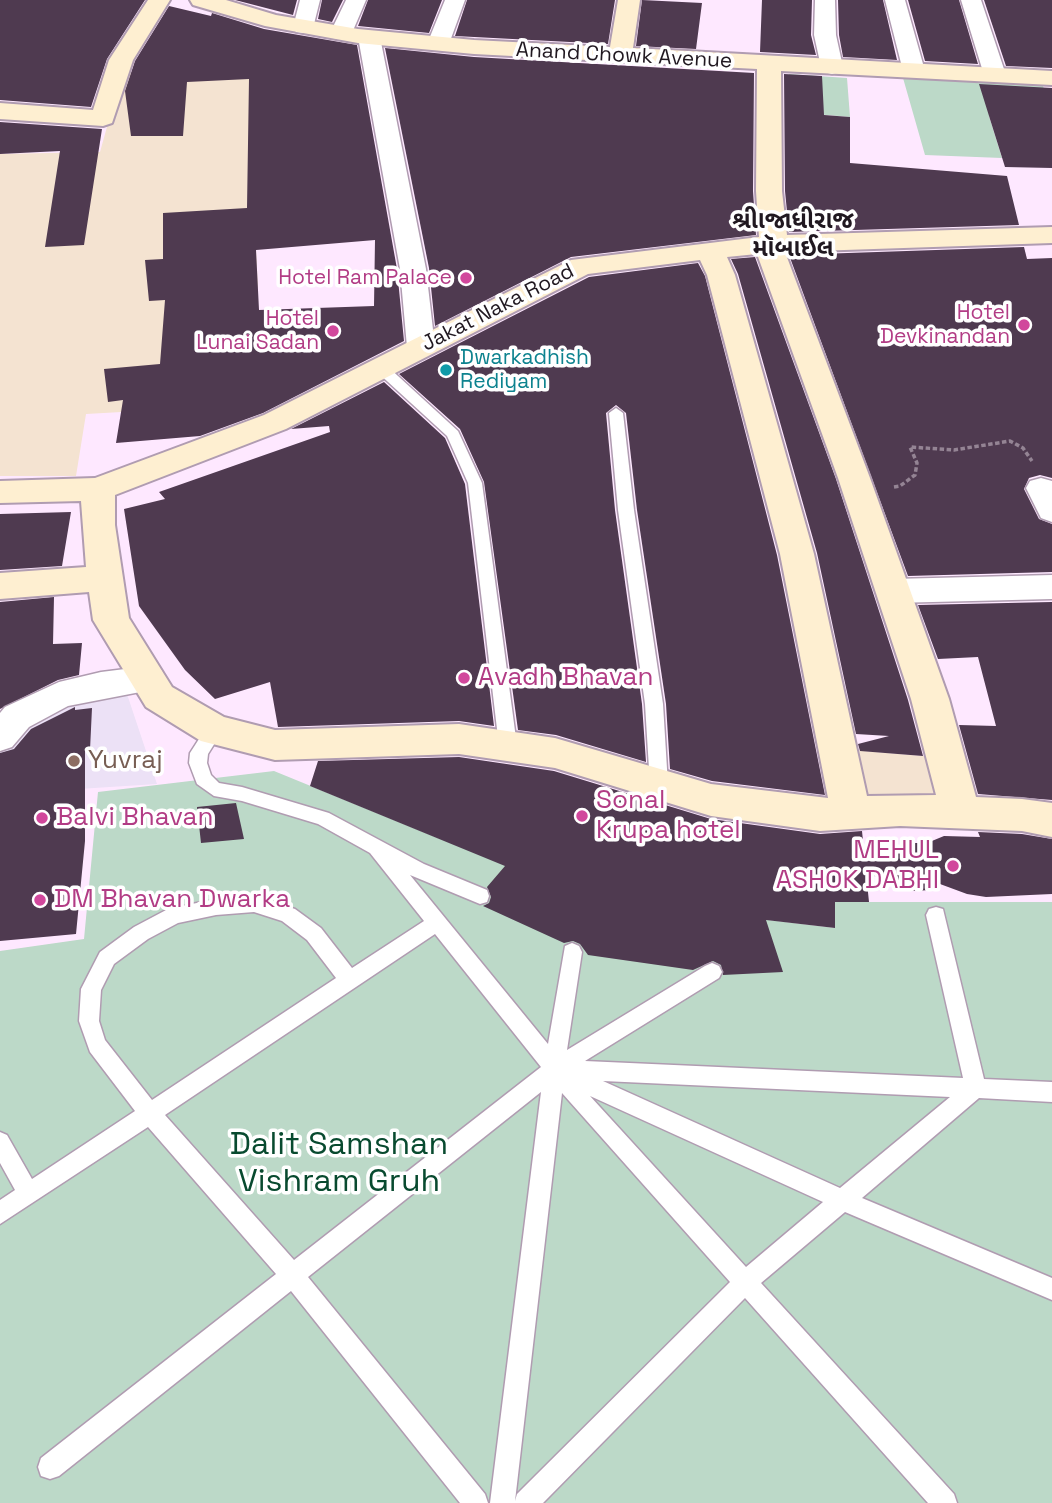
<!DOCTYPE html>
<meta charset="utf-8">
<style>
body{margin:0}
canvas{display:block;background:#fee8ff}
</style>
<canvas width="1052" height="1503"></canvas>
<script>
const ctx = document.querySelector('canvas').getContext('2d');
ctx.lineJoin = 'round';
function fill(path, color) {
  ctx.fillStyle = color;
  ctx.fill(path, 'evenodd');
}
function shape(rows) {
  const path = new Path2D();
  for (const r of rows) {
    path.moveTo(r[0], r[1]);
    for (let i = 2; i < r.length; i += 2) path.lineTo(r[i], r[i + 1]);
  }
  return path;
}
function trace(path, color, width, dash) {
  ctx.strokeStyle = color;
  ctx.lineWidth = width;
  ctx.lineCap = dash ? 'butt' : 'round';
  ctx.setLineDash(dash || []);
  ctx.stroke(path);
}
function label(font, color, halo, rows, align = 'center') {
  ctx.font = font + ' "Space Grotesk","Noto Sans Gujarati",sans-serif';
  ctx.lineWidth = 7;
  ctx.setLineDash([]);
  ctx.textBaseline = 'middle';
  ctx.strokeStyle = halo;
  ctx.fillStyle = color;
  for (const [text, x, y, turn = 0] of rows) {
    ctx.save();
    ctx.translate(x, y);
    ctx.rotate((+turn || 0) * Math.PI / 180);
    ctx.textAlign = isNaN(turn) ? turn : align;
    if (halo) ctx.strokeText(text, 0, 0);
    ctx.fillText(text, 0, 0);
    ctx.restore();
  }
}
fill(shape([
 [273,66,255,230,258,288,210,296,157,410,86,414,76,476,0,476,0,154,100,152,122,73],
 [852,750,934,757,948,806,856,807]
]), '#f4e3d1');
fill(shape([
 [123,682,157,784,0,794,0,737,17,717]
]), '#ece1f6');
fill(shape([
 [789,74,847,78,850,117,791,112],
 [903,78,1043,86,1052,115,989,116,1002,158,925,155],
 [274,771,438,838,636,904,835,928,835,902,1052,902,1052,1503,0,1503,0,951,84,939,98,792]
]), '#bcd9c8');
fill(shape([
 [0,0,145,0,107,59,91,107,0,100],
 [235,0,297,0,293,15],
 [322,0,343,0,332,22,318,19],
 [368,0,442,0,429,33,358,26],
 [467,0,615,0,608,44,455,36],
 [642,0,702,3,696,49,636,46],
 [762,0,812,0,811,35,816,55,760,52],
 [838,0,883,0,897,60,843,57,839,35],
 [908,0,959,0,978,64,925,61],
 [984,0,1052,0,1052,68,1006,66],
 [169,6,211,16,212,13,264,29,357,45,397,269,404,341,263,413,200,436,116,443,123,400,108,402,104,369,160,364,165,300,149,301,145,260,163,259,163,213,247,208,249,79,187,82,183,136,131,136,125,91,135,61],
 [375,240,374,306,259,310,256,250],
 [385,48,474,57,754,73,753,191,756,235,571,257,435,326,429,268],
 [784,74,822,76,824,115,850,117,850,163,1007,176,1019,225,789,232,785,191],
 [979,84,1052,88,1052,168,1005,167],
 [0,122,102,129,84,245,45,247,60,151,0,154],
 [1024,247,1027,259,1052,258,1052,478,1040,475,1029,478,1024,489,1039,519,1052,524,1052,572,908,576,789,255],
 [755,257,836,479,908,700,923,756,860,751,858,744,889,736,856,734,817,553,738,274,731,259],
 [698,263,705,276,777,555,825,795,712,781,670,769,666,704,637,510,626,413,616,405,606,413,615,510,642,704,646,762,556,735,518,730,484,482,460,429,399,374,589,277],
 [384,382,445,438,465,484,494,726,459,721,278,727,270,682,215,699,185,670,139,606,124,509,165,499,159,492,330,432,329,426,291,429],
 [71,512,62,566,0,570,0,514],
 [54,597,53,644,82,643,79,675,58,680,0,709,0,602],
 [1052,602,1052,800,978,794,959,725,996,726,978,657,938,659,918,605],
 [75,707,75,710,92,708,90,750,85,750,85,841,76,934,0,941,0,753,14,749,31,729],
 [459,757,554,771,711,819,820,834,862,831,865,861,904,843,927,843,944,836,980,837,978,832,1022,834,1052,839,1052,894,986,897,967,894,940,884,930,890,915,891,866,873,869,902,835,902,835,928,766,920,783,972,723,975,721,965,713,961,693,970,588,955,580,944,573,941,564,943,483,906,489,903,491,897,487,887,505,866,310,786,318,761],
 [236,803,244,839,201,843,197,807]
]), '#4f3a50');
const lane = shape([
 [381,364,386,365,458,431,482,483,517,746,514,751,508,753,502,751,499,746,468,483,447,436,376,371,376,365,381,364],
 [616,408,623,413,634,510,663,704,668,785,665,790,659,792,653,790,650,785,645,704,618,510,609,413,616,408],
 [214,723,220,725,223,730,208,754,207,763,211,775,219,783,242,787,329,813,424,864,487,890,489,896,487,902,480,904,410,875,548,1044,565,946,572,943,579,946,582,952,567,1050,705,966,712,963,719,966,722,972,719,978,585,1061,963,1078,926,915,929,909,936,907,943,909,984,1079,1052,1082,1052,1102,979,1098,862,1198,1052,1278,1052,1300,845,1212,761,1283,954,1494,957,1503,928,1503,745,1298,543,1503,490,1503,541,1092,308,1277,485,1494,488,1503,460,1503,291,1291,59,1476,50,1479,41,1476,38,1467,41,1458,276,1274,148,1127,0,1224,0,1200,15,1190,0,1163,0,1132,7,1135,32,1179,135,1111,90,1052,79,1021,81,989,100,952,134,927,168,909,216,899,254,896,295,909,321,928,352,968,424,921,370,853,318,824,242,801,214,796,197,784,189,763,190,753,208,725,214,723],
 [254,912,282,921,307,940,336,978,152,1100,105,1040,99,1021,101,990,114,964,148,939,178,923,216,915,254,912],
 [435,934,541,1067,294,1260,165,1115,435,934],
 [603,1081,950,1097,840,1188,603,1081],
 [562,1093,730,1282,517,1494,515,1501,562,1093],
 [590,1096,823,1202,746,1267,590,1096]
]);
const street = shape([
 [300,0,320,0,312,32,304,33,296,32,293,27,300,0],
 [346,0,366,0,352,33,349,38,341,39,333,38,330,33,346,0],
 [445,0,465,0,449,44,446,49,438,50,430,49,427,44,445,0],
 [815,0,835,0,836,35,843,67,840,72,832,74,824,72,821,67,814,35,815,0],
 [885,0,905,0,925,71,922,76,906,76,903,71,885,0],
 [961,0,981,0,1006,75,1003,80,987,80,984,75,961,0],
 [369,31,377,32,380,37,426,269,435,347,431,353,421,356,411,353,407,347,400,269,358,37,361,32,369,31],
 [1041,478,1052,481,1052,522,1041,518,1026,488,1030,481,1041,478],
 [1052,575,1052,599,893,603,882,599,877,591,882,583,893,579,1052,575],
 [149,666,161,670,166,679,161,688,68,706,29,727,12,747,0,751,0,713,5,707,59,682,101,672,149,666]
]);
const secondary = shape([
 [148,0,170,0,133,60,112,123,103,126,0,119,0,103,93,110,109,60,148,0],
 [190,0,226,0,276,15,358,29,474,40,610,47,618,0,640,0,633,48,1052,71,1052,85,781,71,782,191,787,235,1052,227,1052,243,785,252,870,478,949,699,976,797,1022,799,1052,803,1052,837,1022,831,900,826,820,831,711,816,555,768,459,754,275,760,201,741,146,707,93,620,89,592,0,599,0,573,86,567,81,501,0,503,0,481,95,478,264,415,571,260,759,237,756,191,757,69,474,54,358,43,265,26,193,5,190,0],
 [757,254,838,478,911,699,936,795,867,796,814,554,735,275,727,257,757,254],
 [700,260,707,275,780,554,828,798,711,784,555,738,459,724,275,730,224,717,172,687,129,618,115,525,115,495,286,429,588,274,700,260]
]);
trace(lane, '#b09cb1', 3);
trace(street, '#b09cb1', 3);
trace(secondary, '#b09cb1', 4);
trace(shape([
 [894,487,900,486,915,475,917,463,910,447,954,450,1010,441,1023,448,1032,461]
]), '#948494', 3.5, [4.5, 2.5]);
fill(lane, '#fff');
fill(street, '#fff');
fill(secondary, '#feefd1');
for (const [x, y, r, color] of [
 [466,278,7,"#d1479c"],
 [1024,325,7,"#d1479c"],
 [333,331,7,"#d1479c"],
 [446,370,7,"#0f9aa8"],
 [464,678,7,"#d1479c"],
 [74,761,7,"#8d6e63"],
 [582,816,7,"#d1479c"],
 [42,818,7,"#d1479c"],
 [953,866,7,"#d1479c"],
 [40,900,7,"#d1479c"]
]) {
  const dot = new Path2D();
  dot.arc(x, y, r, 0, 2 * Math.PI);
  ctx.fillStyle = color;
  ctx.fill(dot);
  trace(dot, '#fff', 2.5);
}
label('21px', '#201820', '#fff', [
 ["Anand Chowk Avenue",624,56,3],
 ["Jakat Naka Road",498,308,-27]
]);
label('21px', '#b23c85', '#fff', [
 ["Hotel Ram Palace",452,278],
 ["Hotel",1010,313],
 ["Devkinandan",1010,337],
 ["Hotel",319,319],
 ["Lunai Sadan",319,343]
], 'right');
label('21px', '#0d838f', '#fff', [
 ["Dwarkadhish",460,358],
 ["Rediyam",460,382]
], 'left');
label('bold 24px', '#201820', '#fff', [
 ["શ્રીાજાધીરાજ",793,221],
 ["મૉબાઈલ",793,249]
]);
label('26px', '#b23c85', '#fff', [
 ["Avadh Bhavan",478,678],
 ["Sonal",596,801],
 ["Krupa hotel",596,831],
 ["Balvi Bhavan",56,818],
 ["MEHUL",939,851,"right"],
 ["ASHOK DABHI",939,881,"right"],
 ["DM Bhavan Dwarka",54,900]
], 'left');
label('26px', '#785e54', '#fff', [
 ["Yuvraj",88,761]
], 'left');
label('32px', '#084a2f', '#fff', [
 ["Dalit Samshan",339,1145],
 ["Vishram Gruh",339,1182]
]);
</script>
